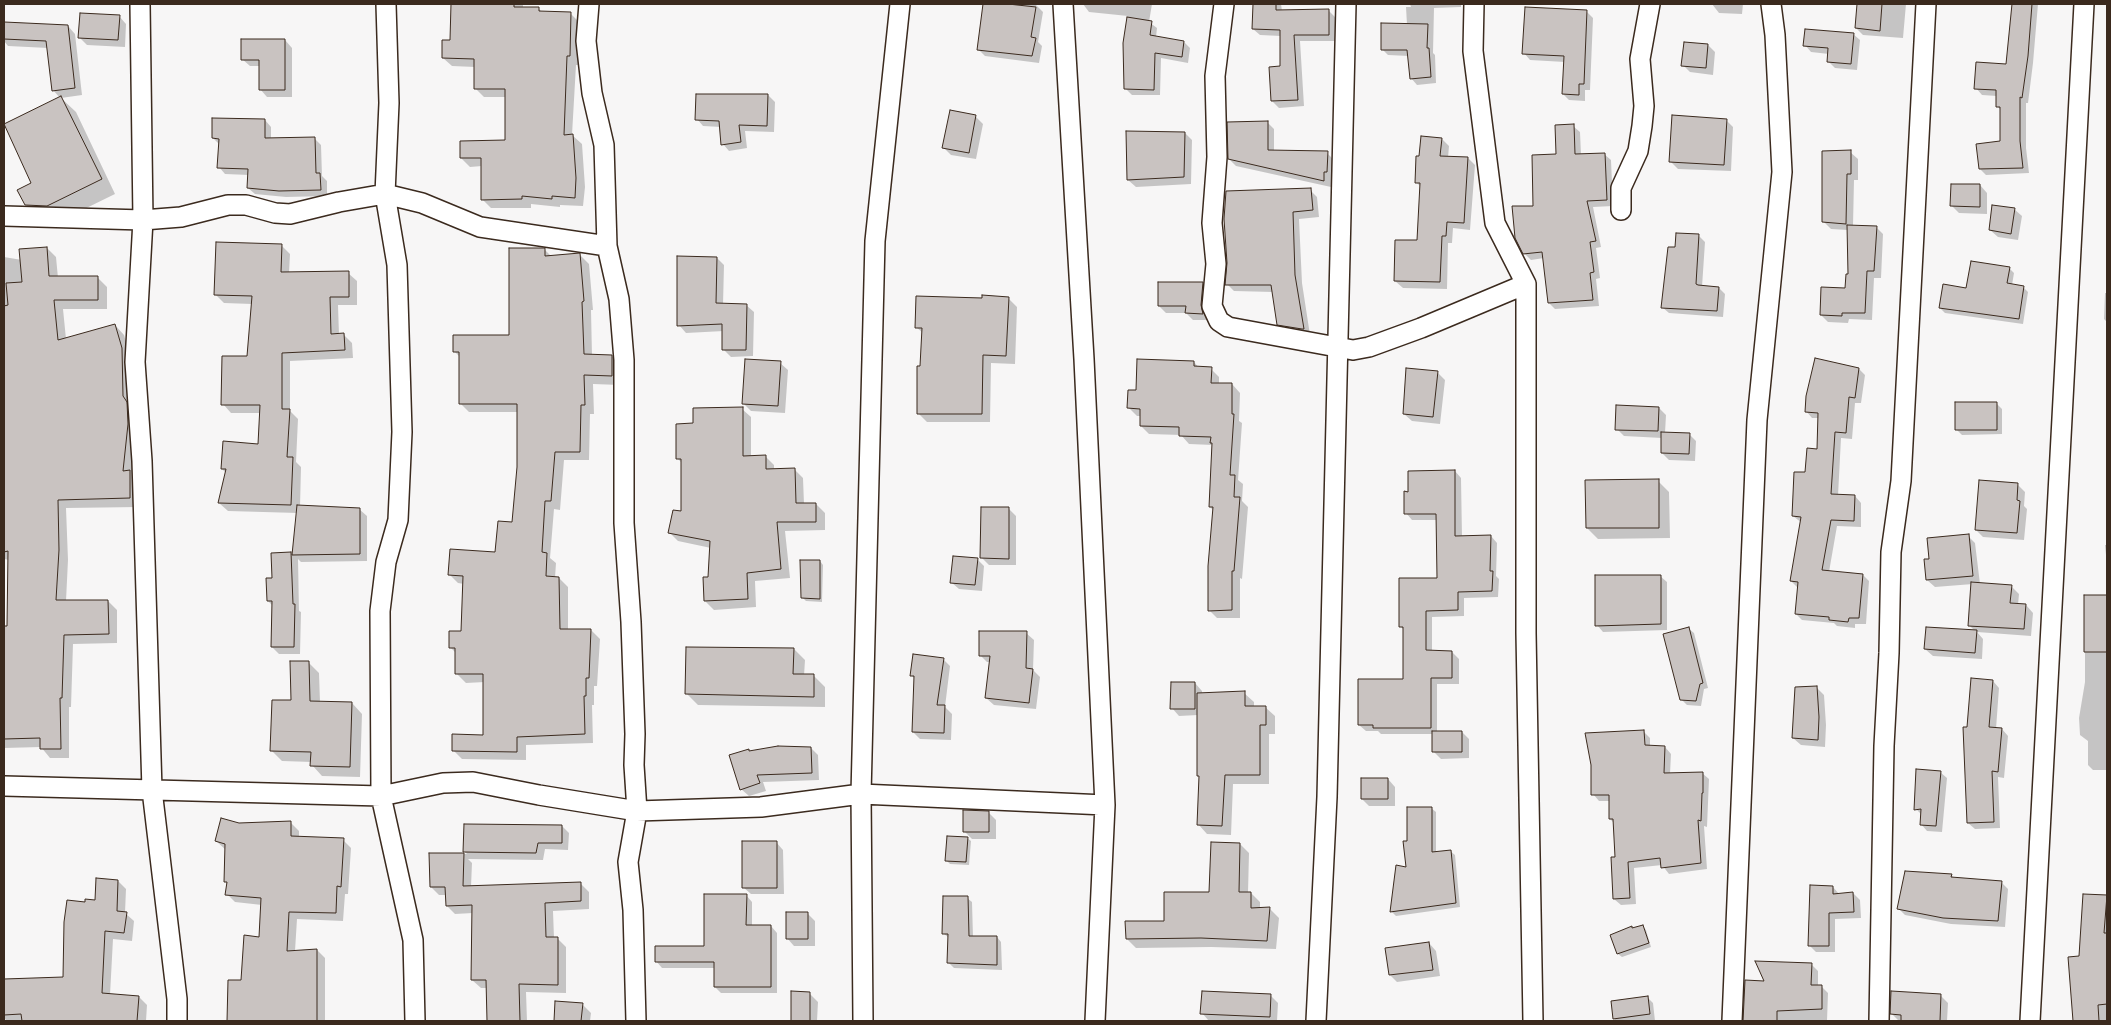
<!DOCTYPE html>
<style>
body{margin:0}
#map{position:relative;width:2111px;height:1025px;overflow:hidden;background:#f7f6f6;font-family:Dekko,sans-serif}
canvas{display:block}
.frame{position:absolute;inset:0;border:5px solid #3b2a1e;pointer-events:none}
</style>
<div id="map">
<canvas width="2111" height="1025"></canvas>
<div class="frame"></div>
</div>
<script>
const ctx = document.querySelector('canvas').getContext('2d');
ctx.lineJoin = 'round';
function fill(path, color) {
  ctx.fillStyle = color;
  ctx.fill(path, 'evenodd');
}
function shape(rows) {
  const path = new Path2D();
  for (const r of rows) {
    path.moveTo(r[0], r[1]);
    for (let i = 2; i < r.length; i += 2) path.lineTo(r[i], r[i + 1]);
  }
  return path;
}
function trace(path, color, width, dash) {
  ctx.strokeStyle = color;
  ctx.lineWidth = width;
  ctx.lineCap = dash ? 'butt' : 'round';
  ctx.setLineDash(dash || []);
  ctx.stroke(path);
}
fill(shape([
 [453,4,523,4,523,8,538,8,542,12,570,13,579,22,578,65,576,65,572,135,582,144,585,187,583,206,560,205,560,207,531,204,531,208,491,208,482,199,482,166,470,167,461,158,506,141,507,97,484,97,475,88,475,67,452,66,443,58,451,41],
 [984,4,1029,4,1036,5,1043,12,1038,42,1042,46,1039,63,985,56,978,49],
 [1083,4,1152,4,1149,22,1157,28,1156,37,1184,42,1190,48,1188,63,1161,58,1160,95,1132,95,1125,88,1124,45,1128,16,1089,12],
 [1254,4,1281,4,1282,11,1329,11,1335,17,1335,41,1300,41,1304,106,1279,108,1272,101,1281,67,1281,36,1260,35,1253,29],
 [1410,4,1461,4,1461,7,1434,8,1433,53,1435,55,1436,83,1417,85,1411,78,1409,56,1388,55,1382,49,1407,25,1406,7,1411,7],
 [1712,4,1743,4,1742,14,1719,13],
 [1858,4,1906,4,1903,38,1863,35,1856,28],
 [2013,4,2038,4,2033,63,2028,103,2026,103,2026,148,2029,173,1986,175,1980,169,2002,142,2002,111,1997,106,1997,96,1982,95,1976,88,2007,65],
 [1586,11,1593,18,1590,90,1585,90,1585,101,1569,100,1563,94,1565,62,1530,60,1524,53],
 [119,16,126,24,125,47,87,45,79,37],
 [4,23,68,26,75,34,82,95,61,98,76,112,115,194,62,220,41,220,26,205,60,98,53,90,48,48,8,46,4,41],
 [1853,34,1860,40,1857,70,1835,68,1828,61,1829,54,1811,52,1805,45],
 [285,40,292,48,292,97,267,97,260,89,260,66,250,66,242,59],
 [1708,45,1715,52,1713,75,1690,72,1683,65],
 [768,95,775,102,774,132,745,131,747,148,729,151,723,144,721,127,703,126,697,119],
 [951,112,976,117,983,124,976,159,951,155,943,147],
 [265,120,271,127,271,139,314,138,321,145,322,176,327,181,327,196,286,197,255,194,248,188,249,175,225,174,219,167,220,145,213,138],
 [1726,120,1733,127,1731,171,1678,169,1670,161],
 [1267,122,1274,129,1274,151,1327,153,1334,160,1334,178,1331,178,1331,187,1236,166,1229,159],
 [1573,126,1580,132,1581,155,1604,154,1611,160,1613,206,1593,207,1601,247,1596,248,1600,278,1596,279,1599,306,1555,309,1549,303,1544,258,1531,260,1524,253,1535,207,1557,155],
 [1185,133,1192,140,1191,184,1136,187,1128,180],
 [1442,139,1449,146,1448,158,1468,158,1475,165,1470,230,1453,228,1452,243,1448,243,1447,289,1403,288,1395,281,1419,241,1421,187,1416,182,1420,157],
 [1850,152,1858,159,1858,180,1854,180,1853,226,1876,227,1883,234,1881,278,1874,278,1872,320,1849,319,1848,323,1828,322,1821,315,1847,290,1849,275,1848,230,1831,229,1823,221],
 [1980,185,1987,193,1987,214,1959,213,1952,206],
 [1310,190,1317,197,1319,217,1299,219,1302,283,1310,335,1285,331,1278,324,1273,292,1234,291,1227,284,1228,263],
 [2014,209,2022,216,2018,240,1998,237,1990,230],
 [1698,235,1705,242,1702,287,1719,288,1725,294,1723,317,1669,313,1662,307,1676,248],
 [281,245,290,254,289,273,348,273,357,281,357,305,338,305,339,335,343,334,352,343,353,358,290,361,290,411,298,419,296,462,301,467,300,507,359,509,367,516,367,561,301,562,298,559,299,611,301,612,300,654,279,654,272,647,273,606,268,601,273,579,291,553,293,555,298,513,228,511,219,503,226,473,222,469,259,445,261,413,231,413,223,404,248,358,252,304,224,303,215,294],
 [47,248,56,257,58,278,98,278,107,287,107,309,63,309,66,339,115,325,124,335,131,358,137,434,133,475,139,481,139,507,66,508,68,560,66,601,108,601,117,610,117,643,73,644,71,707,69,707,69,758,50,758,41,747,4,748,4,627,8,627,9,560,4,559,4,257,22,260],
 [544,249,551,256,580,255,589,264,593,310,591,310,592,356,612,356,621,365,620,385,593,384,594,414,590,414,589,460,564,460,560,510,554,509,550,558,556,563,555,578,559,578,568,587,568,630,591,630,600,639,597,686,594,686,594,705,592,705,593,743,526,745,526,760,462,759,453,750,484,736,485,682,466,683,457,674,456,653,450,647,462,632,464,584,458,583,449,574,496,553,514,524,518,467,518,412,469,412,460,403,460,357,454,351,510,336],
 [717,258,724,265,723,305,746,305,754,312,753,356,731,357,723,349,724,331,686,333,679,325],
 [2009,268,2014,273,2012,285,2023,287,2028,292,2023,324,1945,313,1940,308,1967,289],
 [1202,283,1210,291,1210,320,1193,320,1186,313,1166,313,1159,306],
 [2105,293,2107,293,2107,322,2104,319],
 [918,297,1008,298,1017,307,1015,364,991,363,990,422,927,422,918,413,923,333,916,327],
 [1194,362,1199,368,1211,369,1219,377,1219,384,1232,384,1240,393,1239,421,1242,423,1238,480,1243,484,1242,501,1248,507,1242,579,1240,578,1240,618,1217,618,1209,610,1214,511,1210,507,1213,445,1189,444,1181,435,1149,434,1141,426,1141,416,1137,416,1129,408,1137,392],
 [780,363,788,370,785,413,751,411,744,404],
 [1859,369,1865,375,1861,403,1855,403,1852,439,1841,438,1838,496,1855,496,1861,503,1861,527,1837,526,1829,572,1863,575,1869,581,1866,624,1855,624,1855,628,1837,626,1834,623,1802,620,1796,614,1798,588,1791,581,1802,523,1793,516,1806,473,1818,450,1819,418,1812,418,1806,411],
 [1438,373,1445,380,1440,424,1412,421,1404,414],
 [1997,404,2002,409,2002,434,1962,435,1956,429],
 [1659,408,1666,415,1665,433,1689,434,1696,441,1695,461,1669,460,1662,453,1662,438,1624,436,1617,429],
 [742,409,751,417,751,457,765,456,774,465,774,470,794,469,803,478,804,504,816,504,825,513,825,530,785,531,790,578,755,581,756,607,714,610,705,601,709,578,711,548,678,541,669,532,682,513,682,463,677,458,695,424],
 [1455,471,1461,478,1462,537,1491,536,1497,543,1496,576,1499,579,1498,597,1464,598,1464,616,1432,617,1432,651,1452,652,1459,659,1459,684,1437,684,1437,732,1462,732,1469,739,1469,758,1441,759,1433,751,1433,734,1381,734,1378,731,1366,731,1359,725,1404,680,1404,630,1400,626,1438,579,1438,520,1412,520,1406,513,1409,493],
 [1658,481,1669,492,1670,538,1598,539,1587,528],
 [2018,485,2025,492,2024,506,2027,509,2024,540,1983,537,1976,530],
 [1009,509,1016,516,1016,565,989,565,982,558],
 [1968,536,1975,543,1980,584,2012,587,2019,594,2018,605,2026,605,2033,613,2031,636,1977,632,1983,639,1982,659,1933,656,1925,649,1976,632,1969,625,1973,584,1935,587,1927,580,1931,560],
 [2105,545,2107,545,2107,565],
 [977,559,984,566,982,591,959,589,951,582],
 [820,561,823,565,822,602,806,601,803,598],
 [1660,576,1667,582,1667,630,1603,632,1597,625],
 [2107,596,2107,770,2093,770,2088,765,2088,741,2080,735,2079,718,2085,682,2085,597],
 [1688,628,1694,633,1708,688,1704,689,1701,706,1687,705,1681,699],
 [1026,633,1034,640,1033,670,1040,677,1036,709,994,705,986,698,990,662,987,662,980,655],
 [794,649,805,660,804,676,814,676,825,687,825,707,698,705,687,694],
 [943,659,950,666,945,707,952,714,951,740,920,739,913,732,915,679,911,675],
 [308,662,319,673,320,702,352,703,362,714,360,777,322,776,312,765,312,762,282,761,272,751],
 [1993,681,1999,688,1996,729,2002,729,2008,736,2004,778,1998,777,2000,828,1975,829,1968,823,1968,728],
 [1195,683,1202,691,1202,694,1244,693,1254,702,1254,707,1265,707,1275,716,1275,734,1269,734,1269,784,1233,784,1231,835,1207,834,1198,824,1201,778,1198,775,1198,715,1179,716,1172,708],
 [1817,688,1824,695,1826,725,1825,747,1801,745,1793,738],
 [1643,731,1650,738,1650,746,1665,747,1671,754,1670,774,1702,773,1709,779,1707,827,1704,826,1707,869,1669,874,1662,865,1634,868,1636,904,1621,905,1614,899,1616,858,1614,823,1610,819,1610,801,1599,801,1593,794],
 [811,748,818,755,819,780,763,782,766,791,749,796,741,789,748,750,750,752],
 [1940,772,1947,778,1942,832,1927,831,1921,824,1922,815,1916,809],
 [1388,779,1395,787,1395,806,1369,806,1362,799],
 [1431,808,1436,812,1436,853,1450,851,1455,855,1460,907,1396,916,1391,911,1408,868,1408,842],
 [988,812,996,820,996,839,972,839,964,831],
 [291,823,299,831,299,837,343,840,351,848,348,894,345,894,343,921,297,919,295,951,317,950,325,958,325,1021,228,1021,229,981,242,982,260,938,262,905,235,902,227,894,226,850,216,841,239,824],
 [562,826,569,833,568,850,545,849,543,860,468,859,472,863,471,887,580,883,589,892,589,909,553,911,554,938,557,938,566,947,566,993,526,992,527,1021,489,1021,488,988,481,988,472,980,473,913,455,914,447,906,446,895,439,895,431,887,430,854,467,854,465,852],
 [967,838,971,841,969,865,950,864,946,860],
 [776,842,783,850,784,894,751,894,743,887],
 [1240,844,1249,853,1248,893,1251,893,1260,902,1260,909,1270,909,1279,918,1276,949,1211,947,1136,948,1127,939,1165,923,1210,893],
 [1951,875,1955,879,2001,882,2008,889,2005,927,1951,924,1905,915,1899,909],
 [118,881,126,889,125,913,134,921,132,941,113,939,110,995,139,997,147,1005,146,1021,7,1021,4,1018,4,980,64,978,86,904,96,902],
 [1833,887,1839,894,1853,893,1860,900,1861,918,1835,919,1835,952,1816,952,1809,945],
 [746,895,752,902,752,927,771,926,777,933,777,993,721,993,715,987,715,968,662,968,656,961,705,947],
 [2106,896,2107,1021,2074,1021,2069,958,2080,957],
 [967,898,972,902,973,937,997,937,1001,942,1002,970,954,968,949,963,949,938,943,933],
 [808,914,815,921,815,946,794,946,787,938],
 [1643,926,1646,930,1651,947,1622,957,1618,954,1611,935],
 [1429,943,1436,951,1440,976,1397,982,1390,975],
 [1811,964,1818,971,1818,986,1821,986,1828,993,1827,1021,1744,1021,1746,981,1766,982],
 [792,993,809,993,818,1002,817,1021,792,1021],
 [1270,995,1278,1003,1277,1021,1209,1021,1202,1013],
 [1941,996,1948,1003,1947,1021,1899,1021,1892,1014],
 [1647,997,1653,1003,1655,1021,1615,1021,1612,1002],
 [557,1002,582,1004,591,1013,590,1021,555,1021],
 [976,1020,977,1021,945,1021]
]), '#0003');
const building = shape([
 [451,4,514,4,514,7,539,7,539,11,571,12,570,56,567,56,564,135,573,134,576,178,575,198,552,196,552,199,522,196,522,199,481,200,481,158,460,158,460,141,505,140,505,89,474,89,474,59,442,58,442,40,450,40,451,4],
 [983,4,1008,4,1036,7,1031,37,1036,38,1032,56,977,50,983,4],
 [1253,4,1276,4,1276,10,1329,9,1329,35,1294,35,1298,100,1271,101,1269,67,1280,66,1280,30,1252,29,1253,4],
 [1857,4,1882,4,1880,31,1855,28,1857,4],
 [2012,4,2032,4,2028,56,2022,98,2020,97,2020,141,2023,168,1979,169,1976,144,2000,141,2000,107,1996,107,1996,90,1974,89,1976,62,2006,64,2012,4],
 [1525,7,1587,10,1584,84,1579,84,1579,95,1562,94,1564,56,1522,54,1525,7],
 [80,13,120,15,118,40,78,38,80,13],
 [1127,17,1152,21,1150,35,1184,41,1182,57,1155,53,1154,90,1124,89,1123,43,1127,17],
 [4,22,68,25,75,88,52,91,46,41,4,39,4,22],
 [1381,23,1428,24,1427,48,1429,48,1431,77,1410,79,1407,50,1381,50,1381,23],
 [1805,29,1854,33,1851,64,1827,62,1828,48,1803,46,1805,29],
 [241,39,285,39,285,90,259,90,259,60,241,60,241,39],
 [1684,42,1708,44,1706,68,1681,66,1684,42],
 [696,94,768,94,767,126,739,125,741,142,721,145,719,121,695,120,696,94],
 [61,96,102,179,47,206,25,205,17,190,31,183,4,124,61,96],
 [950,110,976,115,969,153,942,148,950,110],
 [1672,115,1727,119,1724,165,1669,162,1672,115],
 [212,118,265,119,265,138,315,137,316,173,320,173,321,190,279,191,247,188,248,169,217,168,219,139,212,138,212,118],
 [1268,121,1268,150,1328,151,1327,172,1324,172,1324,181,1228,159,1227,122,1268,121],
 [1574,124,1575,154,1605,153,1607,200,1587,201,1596,241,1590,242,1594,272,1590,273,1593,300,1548,303,1542,252,1523,254,1515,238,1512,206,1533,206,1532,155,1556,154,1555,125,1574,124],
 [1126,131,1185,132,1184,177,1127,180,1126,131],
 [1421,136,1442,138,1440,156,1468,157,1464,223,1447,222,1446,236,1442,236,1440,282,1394,281,1395,240,1417,240,1420,183,1415,183,1416,156,1419,156,1421,136],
 [1851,150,1851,174,1847,174,1846,224,1822,222,1822,151,1851,150],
 [1951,184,1980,184,1980,207,1950,206,1951,184],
 [1311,188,1313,210,1293,212,1295,275,1304,329,1302,329,1277,325,1271,285,1225,285,1227,263,1224,219,1226,191,1311,188],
 [1992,205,2015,208,2011,234,1989,230,1992,205],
 [1847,225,1877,226,1874,271,1867,271,1865,313,1842,313,1842,316,1820,315,1821,287,1845,288,1846,274,1848,274,1847,225],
 [1676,233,1699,234,1696,284,1698,285,1719,287,1717,311,1661,308,1668,247,1675,247,1676,233],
 [216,242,282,244,281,272,349,271,349,297,330,297,331,334,344,333,345,350,282,353,282,409,290,409,287,457,293,457,291,505,218,503,226,469,221,469,223,441,258,444,260,405,221,405,222,356,247,356,252,296,214,295,216,242],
 [47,247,49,276,98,276,98,300,54,300,58,340,115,324,122,348,123,396,127,402,128,424,123,471,130,470,130,498,58,500,59,550,56,600,108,600,109,634,64,635,62,698,60,698,61,749,40,749,40,738,4,739,4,626,7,626,8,551,4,552,4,306,8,305,6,283,22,282,19,249,47,247],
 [509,248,545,248,545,256,580,253,584,301,582,302,584,354,612,355,612,376,584,375,585,405,581,405,580,452,555,452,551,501,545,501,542,552,547,553,546,576,559,577,560,629,591,629,589,678,586,678,586,696,584,696,585,734,517,737,517,752,452,751,452,734,483,735,483,674,455,674,455,648,449,648,449,631,461,631,463,576,448,575,450,549,495,552,498,521,512,522,517,467,517,404,459,404,459,352,453,352,453,335,509,335,509,248],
 [677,256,717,257,716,303,747,304,746,350,722,350,722,324,677,326,677,256],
 [1971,261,2010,267,2007,283,2024,286,2019,319,1939,308,1943,284,1966,288,1971,261],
 [1158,282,1203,282,1201,305,1203,314,1185,313,1186,306,1158,306,1158,282],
 [982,295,1009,297,1006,356,983,355,982,414,917,414,917,366,920,366,922,328,915,328,916,296,982,298,982,295],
 [1815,358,1859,368,1855,398,1849,397,1846,433,1835,432,1831,494,1855,495,1854,521,1831,520,1822,570,1863,574,1859,618,1849,618,1848,622,1829,620,1829,617,1795,614,1798,582,1790,581,1801,517,1792,516,1794,472,1805,472,1807,448,1817,449,1818,413,1805,412,1806,396,1815,358],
 [745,359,781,361,778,406,742,404,745,359],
 [1137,359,1194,361,1194,366,1212,367,1211,383,1232,383,1232,414,1234,414,1230,475,1235,475,1234,497,1240,497,1234,571,1232,571,1232,610,1208,611,1208,566,1213,507,1209,507,1212,443,1210,443,1211,437,1179,436,1179,427,1140,426,1140,409,1127,408,1128,390,1136,390,1137,359],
 [1406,368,1438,371,1433,417,1403,414,1406,368],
 [1955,402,1997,402,1997,430,1955,430,1955,402],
 [1616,405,1659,407,1658,431,1615,430,1616,405],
 [743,407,743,456,766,455,766,469,795,468,796,503,816,503,816,522,777,522,781,569,747,573,748,599,704,601,703,577,708,577,710,541,668,533,673,510,681,511,681,459,676,459,676,424,693,423,693,408,743,407],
 [1661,432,1690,433,1689,454,1661,453,1661,432],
 [1455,470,1455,536,1491,535,1490,571,1493,571,1492,591,1458,592,1458,610,1426,611,1426,650,1452,651,1452,678,1431,678,1431,728,1373,728,1373,725,1358,725,1358,679,1403,679,1403,627,1399,627,1399,578,1437,578,1436,514,1404,514,1404,491,1408,492,1408,471,1455,470],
 [1659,479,1659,528,1586,528,1585,480,1659,479],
 [1979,480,2018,483,2017,500,2020,501,2017,533,1975,530,1979,480],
 [297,505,360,508,360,554,292,555,297,505],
 [981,507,1009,507,1009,559,980,558,981,507],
 [1969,534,1973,576,1926,580,1924,559,1929,559,1927,538,1969,534],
 [291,552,293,604,295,604,294,647,271,647,272,601,267,601,266,578,272,578,271,553,291,552],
 [953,556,978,558,975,585,950,583,953,556],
 [800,560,820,560,820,599,801,598,800,560],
 [1595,575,1661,575,1661,624,1595,626,1595,575],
 [1971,582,2012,585,2010,603,2026,604,2024,629,1968,626,1971,582],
 [2084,595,2107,595,2107,652,2084,652,2084,595],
 [1689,627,1703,683,1700,684,1696,701,1680,700,1663,634,1689,627],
 [1926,627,1977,630,1975,653,1924,649,1926,627],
 [979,631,1027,631,1026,668,1033,669,1029,703,985,698,990,656,979,656,979,631],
 [686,647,794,648,793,674,814,674,814,697,685,694,686,647],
 [913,654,944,658,937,705,945,705,944,733,912,732,914,676,910,676,913,654],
 [290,661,309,661,310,701,352,702,350,767,310,766,311,752,270,751,272,700,291,700,290,661],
 [1971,678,1993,680,1989,727,2002,728,1998,772,1992,771,1994,822,1967,823,1963,727,1967,727,1971,678],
 [1171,682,1195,682,1195,709,1170,709,1171,682],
 [1817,686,1819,717,1818,740,1792,738,1795,687,1817,686],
 [1245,691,1245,706,1266,706,1266,725,1260,725,1260,775,1225,775,1222,826,1197,825,1199,776,1197,776,1197,693,1245,691],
 [1644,730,1645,745,1665,746,1664,773,1703,772,1703,793,1702,793,1701,821,1698,820,1701,863,1661,868,1660,858,1628,862,1630,898,1613,899,1611,857,1615,857,1613,819,1609,819,1609,795,1591,795,1591,765,1585,733,1644,730],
 [1432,731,1462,731,1462,752,1432,752,1432,731],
 [778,746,811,747,812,773,757,775,760,783,740,790,729,755,749,749,749,751,778,746],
 [1916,769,1941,771,1936,826,1920,825,1921,809,1914,810,1916,769],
 [1361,778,1388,778,1388,799,1361,799,1361,778],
 [1407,807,1432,807,1432,852,1451,850,1456,903,1390,912,1396,865,1406,867,1403,841,1407,841,1407,807],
 [963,810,989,811,989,832,963,832,963,810],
 [221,818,239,823,291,821,291,836,344,838,341,887,337,886,336,913,289,912,287,951,317,949,317,1021,227,1021,228,980,241,980,244,935,259,937,261,898,225,895,227,882,224,882,225,844,215,841,221,818],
 [464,824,562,825,562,843,538,843,536,853,463,852,464,824],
 [947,836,968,837,966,862,945,861,947,836],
 [742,841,777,841,777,888,742,888,742,841],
 [1211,842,1240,843,1239,892,1251,892,1251,908,1270,907,1267,941,1201,938,1126,939,1125,921,1164,921,1164,892,1209,892,1211,842],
 [429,853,464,853,463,886,581,882,581,901,545,903,546,937,558,937,558,985,519,984,520,1021,487,1021,486,980,471,980,472,905,446,906,445,887,430,887,429,853],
 [1905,871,1952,874,1951,877,2002,881,1998,921,1943,918,1897,909,1905,871],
 [96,878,118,880,117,911,127,912,124,933,105,931,102,993,139,996,137,1021,22,1021,21,1014,4,1015,4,979,63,977,64,922,67,900,85,902,85,899,95,900,96,878],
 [1810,885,1833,886,1833,894,1853,892,1854,912,1829,913,1829,946,1808,946,1810,885],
 [704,894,747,894,746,925,771,925,771,987,714,987,714,962,655,962,655,946,704,946,704,894],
 [2083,894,2107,895,2104,933,2107,933,2107,1004,2098,1005,2099,1021,2073,1021,2068,957,2079,956,2083,894],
 [943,896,968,896,969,936,997,936,997,965,947,963,948,934,942,934,943,896],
 [786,912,808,912,808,939,786,939,786,912],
 [1643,925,1649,943,1617,954,1610,935,1632,926,1632,928,1643,925],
 [1429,942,1433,970,1389,975,1385,948,1429,942],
 [1755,961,1812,963,1811,985,1822,985,1822,1009,1777,1011,1777,1021,1743,1021,1745,980,1764,981,1755,961],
 [791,991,810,992,810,1021,791,1021,791,991],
 [1202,991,1271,994,1270,1017,1200,1014,1202,991],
 [1891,991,1941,994,1940,1021,1901,1021,1901,1015,1890,1014,1891,991],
 [1648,996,1650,1014,1613,1019,1611,1001,1648,996],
 [555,1001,583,1003,581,1021,554,1021,555,1001]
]);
fill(building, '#c9c3c1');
trace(building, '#3b2a1e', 1);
const minor = shape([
 [140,4,143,220,135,362,142,461,152,790,177,999,177,1021],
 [386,4,389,103,385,194,397,265,402,432,398,520,386,562,380,611,381,796,413,940,415,1021],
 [589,4,586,41,592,93,604,145,607,246,619,299,624,360,624,523,631,622,635,734,634,765,637,811,628,862,633,910,636,1021],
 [1063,4,1084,359,1105,805,1095,1021],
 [1224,4,1215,76,1217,157,1212,223,1216,264,1212,306,1219,321,1228,327,1353,350,1369,347,1421,328,1526,284],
 [1474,4,1473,51,1495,223,1526,284,1526,633,1533,1021],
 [1621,210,1621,188,1638,151,1642,126,1644,106,1640,59,1650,4],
 [4,216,143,220,181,217,228,205,246,205,275,213,290,214,339,202,385,194,422,203,480,227,607,246],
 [4,786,381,796,443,783,473,782,539,795,637,811,761,807,861,794,1105,805],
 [863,1021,861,794,875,241,900,4],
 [1316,1021,1327,797,1346,4],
 [1732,1021,1757,420,1782,172,1775,35,1771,4],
 [1879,1021,1884,746,1889,653,1891,552,1901,481,1926,4],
 [2030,1021,2084,4]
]);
trace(minor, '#3b2a1e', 22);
trace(minor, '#fff', 19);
</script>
